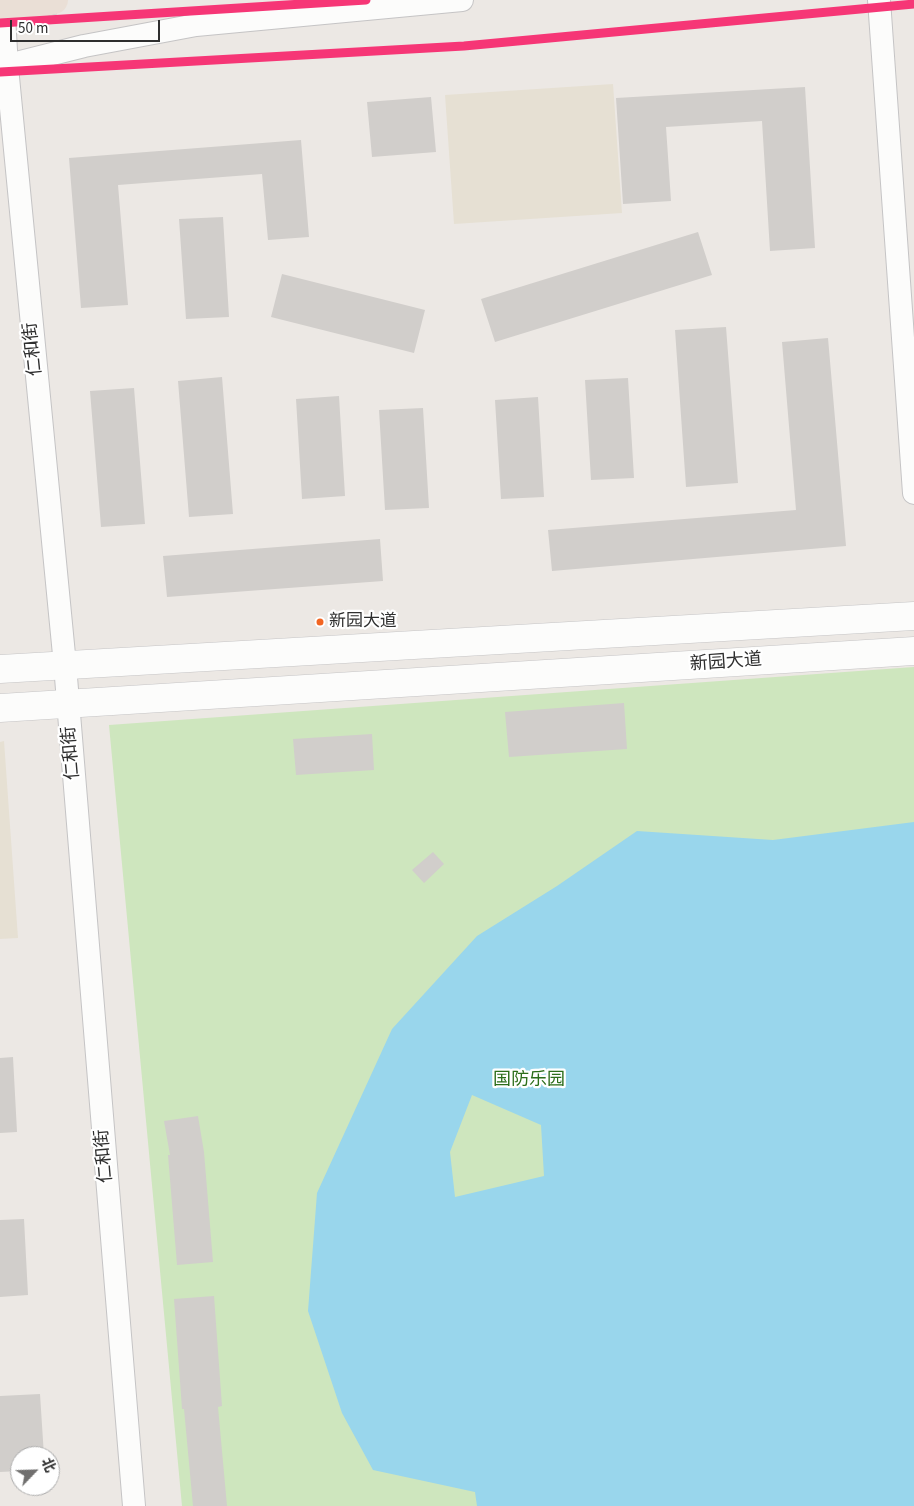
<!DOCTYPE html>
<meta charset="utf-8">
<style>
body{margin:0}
#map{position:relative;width:914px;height:1506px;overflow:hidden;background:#ece8e4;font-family:"Source Sans 3","Noto Sans SC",sans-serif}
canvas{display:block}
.north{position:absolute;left:10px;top:1446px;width:50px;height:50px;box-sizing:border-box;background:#fff;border:1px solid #ababab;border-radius:50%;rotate:66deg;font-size:14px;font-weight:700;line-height:20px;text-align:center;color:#2e2e2e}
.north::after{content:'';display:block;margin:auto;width:18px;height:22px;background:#706f6e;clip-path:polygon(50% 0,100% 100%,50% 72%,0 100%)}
.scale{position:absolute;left:10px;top:20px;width:150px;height:22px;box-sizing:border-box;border:2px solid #2e2e2e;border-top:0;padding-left:6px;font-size:15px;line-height:18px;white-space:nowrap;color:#2e2e2e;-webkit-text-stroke:4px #fff;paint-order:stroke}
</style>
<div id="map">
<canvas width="914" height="1506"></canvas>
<div class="north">北</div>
<div class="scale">50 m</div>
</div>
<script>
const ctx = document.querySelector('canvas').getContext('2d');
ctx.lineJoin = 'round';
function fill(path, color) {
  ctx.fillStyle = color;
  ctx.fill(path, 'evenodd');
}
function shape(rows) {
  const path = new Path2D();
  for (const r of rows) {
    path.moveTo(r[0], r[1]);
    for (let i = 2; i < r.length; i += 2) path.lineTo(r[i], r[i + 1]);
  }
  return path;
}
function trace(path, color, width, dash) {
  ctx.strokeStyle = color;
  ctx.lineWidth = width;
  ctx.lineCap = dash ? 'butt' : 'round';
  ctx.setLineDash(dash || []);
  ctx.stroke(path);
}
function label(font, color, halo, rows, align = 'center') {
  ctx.font = font + ' "Source Sans 3","Noto Sans SC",sans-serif';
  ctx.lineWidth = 4.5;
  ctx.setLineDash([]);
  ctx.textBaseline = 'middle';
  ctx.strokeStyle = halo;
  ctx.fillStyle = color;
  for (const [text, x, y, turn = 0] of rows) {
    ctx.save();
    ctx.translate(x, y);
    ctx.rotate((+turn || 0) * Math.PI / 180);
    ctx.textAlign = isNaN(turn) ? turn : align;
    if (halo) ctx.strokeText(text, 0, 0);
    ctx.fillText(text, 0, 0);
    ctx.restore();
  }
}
fill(shape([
 [613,84,622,213,454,224,445,95],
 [4,741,18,938,0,939,0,742]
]), '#e6e0d3');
fill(shape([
 [914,667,914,1506,182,1506,109,725]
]), '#cee6be');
fill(shape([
 [914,822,914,1506,477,1506,475,1492,373,1470,342,1413,308,1311,317,1193,392,1029,477,936,557,886,637,831,773,840],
 [472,1095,541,1125,544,1176,455,1197,450,1152]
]), '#99d6ec');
fill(shape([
 [805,87,815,248,770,251,762,121,666,127,671,201,623,204,616,98],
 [431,97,436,152,372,157,367,102],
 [301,140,309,237,268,240,262,174,118,185,128,305,81,308,69,158],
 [223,217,229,317,186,319,179,219],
 [698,232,712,275,495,342,481,299],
 [282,274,425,310,414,353,271,317],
 [726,327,738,483,686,487,675,330],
 [828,338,846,546,552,571,548,530,796,510,782,342],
 [222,377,233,514,189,517,178,381],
 [628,378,634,478,591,480,585,380],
 [134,388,145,524,101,527,90,391],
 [339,396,345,496,302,499,296,399],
 [538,397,544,497,501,499,495,400],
 [423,408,429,508,385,510,379,410],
 [380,539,383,581,167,597,163,556],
 [624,703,627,749,509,757,505,712],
 [372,734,374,770,296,775,293,739],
 [433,852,444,864,424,883,412,870],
 [13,1057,17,1132,0,1133,0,1058],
 [198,1116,204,1152,213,1262,177,1265,168,1155,170,1155,164,1121],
 [24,1219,28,1295,0,1297,0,1220],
 [214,1296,222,1406,218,1407,227,1506,193,1506,184,1409,182,1409,174,1299],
 [40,1394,44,1456,20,1456,20,1471,0,1472,0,1396]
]), '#d1cecb');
const street = shape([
 [3,0,7,67,65,665,134,1506],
 [879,0,914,493],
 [0,67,84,46,196,25,462,0]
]);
const secondary = shape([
 [0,669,914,616],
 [0,708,914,651]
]);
trace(street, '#c5c4c5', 24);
trace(secondary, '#c5c4c5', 29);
trace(street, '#fcfcfb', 22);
trace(secondary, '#fcfcfb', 28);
const highwayBridge = shape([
 [0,12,54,0]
]);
trace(highwayBridge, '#c6c5c4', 29, []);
trace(highwayBridge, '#eadfd6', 28);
trace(shape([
 [0,23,366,0],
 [0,72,464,46,914,4]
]), '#f63676', 9);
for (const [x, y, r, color] of [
 [320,622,4.5,"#f26522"]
]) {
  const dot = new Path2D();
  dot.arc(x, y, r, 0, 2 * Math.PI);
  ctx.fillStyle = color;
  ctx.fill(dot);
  trace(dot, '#fff', 2);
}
label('17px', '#2e2e2e', '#fff', [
 ["新园大道",329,622]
], 'left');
label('18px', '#2e2e2e', '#fff', [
 ["仁和街",34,349,-96],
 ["新园大道",726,663,-4],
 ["仁和街",72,753,-95],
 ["仁和街",105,1156,-95]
]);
label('18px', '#2c6e1b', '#fff', [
 ["国防乐园",529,1081]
]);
</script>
